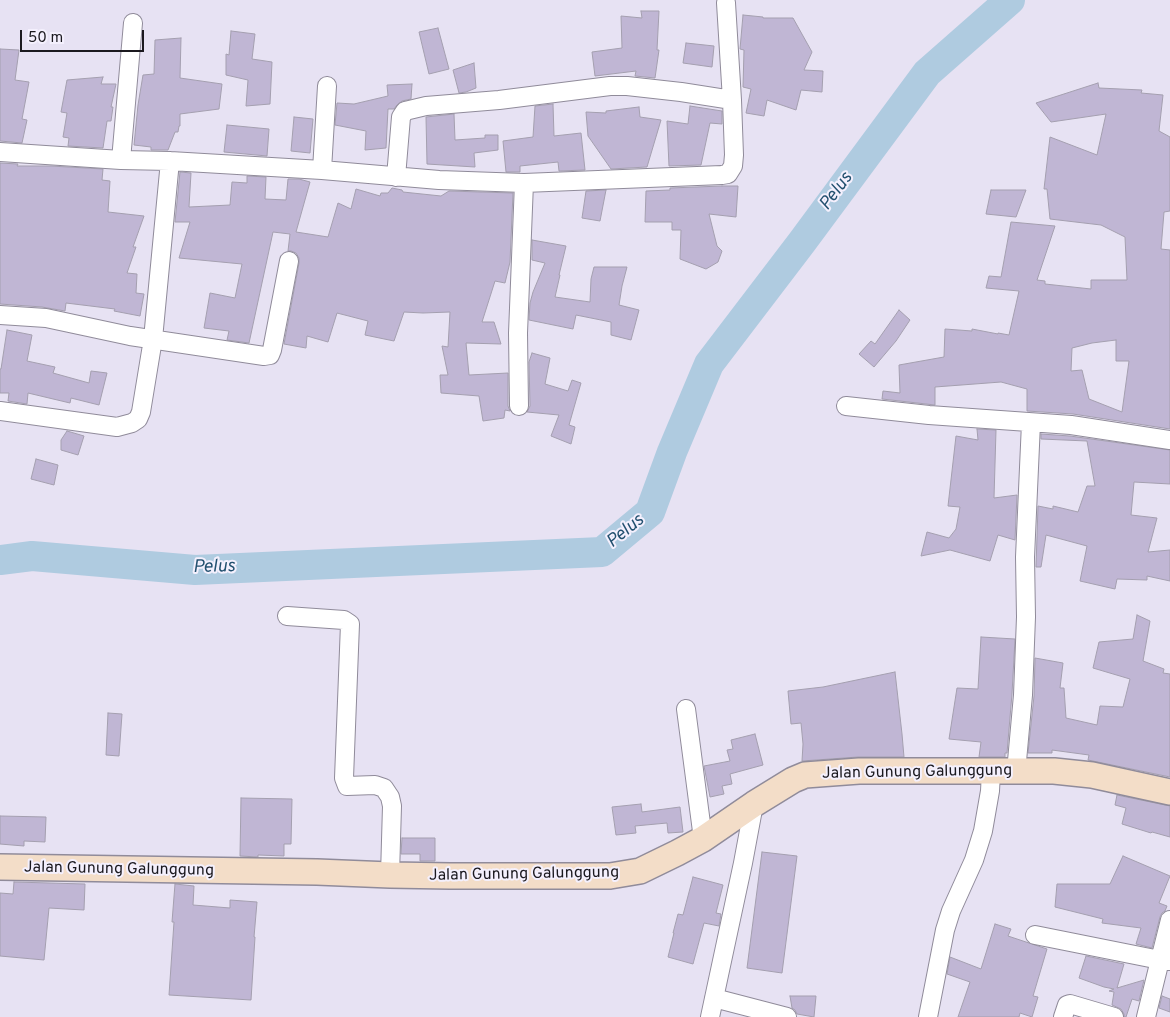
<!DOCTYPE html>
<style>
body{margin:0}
#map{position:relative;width:1170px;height:1017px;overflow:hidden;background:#e7e2f3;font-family:Overpass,sans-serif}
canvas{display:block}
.scale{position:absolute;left:20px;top:30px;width:124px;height:22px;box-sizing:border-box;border:2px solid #1b191f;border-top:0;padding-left:6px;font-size:15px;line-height:18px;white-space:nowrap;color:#1b191f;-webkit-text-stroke:4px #f4f0fd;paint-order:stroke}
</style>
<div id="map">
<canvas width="1170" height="1017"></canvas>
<div class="scale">50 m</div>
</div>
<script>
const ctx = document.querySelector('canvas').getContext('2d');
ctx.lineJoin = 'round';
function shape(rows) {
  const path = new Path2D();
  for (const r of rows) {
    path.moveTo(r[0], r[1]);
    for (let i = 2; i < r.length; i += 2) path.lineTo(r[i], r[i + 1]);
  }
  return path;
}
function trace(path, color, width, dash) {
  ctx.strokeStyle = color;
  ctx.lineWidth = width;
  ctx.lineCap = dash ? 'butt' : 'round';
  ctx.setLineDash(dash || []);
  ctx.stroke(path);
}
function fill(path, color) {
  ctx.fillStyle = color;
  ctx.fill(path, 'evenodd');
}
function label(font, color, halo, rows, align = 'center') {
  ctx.font = font + ' Overpass,sans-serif';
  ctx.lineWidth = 4;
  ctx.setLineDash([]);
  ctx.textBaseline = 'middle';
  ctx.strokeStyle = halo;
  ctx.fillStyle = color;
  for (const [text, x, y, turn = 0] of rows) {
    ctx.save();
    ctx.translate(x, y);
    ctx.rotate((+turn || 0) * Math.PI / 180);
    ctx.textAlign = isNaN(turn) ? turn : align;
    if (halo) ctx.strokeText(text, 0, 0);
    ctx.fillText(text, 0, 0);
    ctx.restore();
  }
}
trace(shape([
 [0,560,32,556,195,570,602,552,650,512,672,452,709,364,802,242,927,73,1010,0]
]), '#afcbe0', 30);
const building = shape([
 [641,11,659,11,657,50,659,50,655,78,635,76,636,71,595,76,592,52,622,48,621,16,642,18,641,11],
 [743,15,763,17,763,18,793,18,812,52,804,70,823,71,822,92,801,90,796,110,767,100,764,116,746,113,751,89,743,87,744,50,740,49,743,15],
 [438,28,449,69,429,74,419,32,438,28],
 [231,31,255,34,252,59,272,62,270,104,246,106,248,80,226,75,226,54,229,55,231,31],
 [181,38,180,78,222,84,219,109,180,114,180,126,179,126,178,132,175,132,168,150,151,150,151,147,134,145,138,105,143,75,154,74,155,40,181,38],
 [686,43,714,46,712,67,683,63,686,43],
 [0,49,19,50,15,80,29,82,22,119,27,120,22,143,0,141,0,49],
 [474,63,476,88,466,92,459,93,453,70,474,63],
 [103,77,101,84,116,84,111,107,113,107,111,121,107,121,103,148,68,146,69,138,63,137,67,113,61,112,67,80,103,77],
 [1098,83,1099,88,1142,90,1141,93,1163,95,1159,131,1170,137,1170,211,1164,212,1161,249,1170,250,1170,429,1073,414,1027,411,1027,389,1001,382,935,387,935,405,882,399,883,391,900,393,899,365,944,357,945,329,972,331,972,329,998,334,998,333,1009,335,1019,291,986,288,989,276,1001,277,1011,222,1055,226,1037,280,1045,281,1045,284,1091,289,1091,280,1127,280,1125,237,1101,225,1050,219,1047,189,1044,189,1050,137,1097,155,1106,114,1051,122,1036,103,1098,83],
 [1116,340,1116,361,1129,361,1122,412,1089,399,1082,370,1071,371,1072,348,1092,343,1116,340],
 [412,84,411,99,402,101,397,105,394,109,388,109,386,148,365,150,366,131,335,125,337,103,354,104,388,96,387,85,412,84],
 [553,104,554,136,581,133,585,170,559,171,558,162,520,166,520,172,506,172,503,141,533,137,535,106,553,104],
 [690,106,722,111,722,124,710,123,701,165,669,166,667,121,688,124,690,106],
 [639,107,640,117,661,120,647,167,611,169,588,136,586,112,606,113,606,111,639,107],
 [454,114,455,140,485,138,485,135,498,135,498,150,474,153,475,167,427,164,426,117,454,114],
 [294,117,313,119,310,153,291,151,294,117],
 [227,125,269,129,267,156,224,152,227,125],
 [0,163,18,164,17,166,51,166,103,169,102,180,110,181,108,212,144,216,133,247,136,247,127,273,137,274,136,293,144,294,140,316,114,311,115,309,66,303,65,311,42,307,0,304,0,163],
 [180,172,191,173,189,207,230,205,232,182,247,183,247,176,266,177,265,199,286,200,288,179,299,179,310,182,296,232,328,237,338,203,351,209,356,189,380,196,381,193,388,193,392,188,402,190,403,192,441,196,449,191,513,193,510,262,505,283,495,281,482,322,494,322,501,344,466,343,469,375,508,373,508,406,510,411,505,410,504,418,483,421,479,396,441,393,440,375,448,375,442,346,448,347,450,312,423,313,404,312,394,341,365,335,368,321,337,313,328,342,307,336,306,348,284,344,299,263,299,258,296,253,291,251,288,251,290,234,273,232,249,343,227,340,229,331,204,328,210,293,235,298,242,264,179,258,190,222,175,222,180,172],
 [722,186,738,186,736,217,709,214,717,246,722,251,718,262,706,269,680,259,681,230,672,230,672,222,645,222,646,191,670,190,670,188,722,186],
 [606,190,600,221,582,218,586,191,606,190],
 [991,190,1026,190,1016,217,986,214,991,190],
 [532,240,566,246,559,275,560,275,555,297,590,302,591,279,594,267,627,267,622,286,619,305,639,310,631,340,611,335,611,322,576,315,573,329,529,320,530,303,533,292,545,263,532,260,532,240],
 [899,310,910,320,896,341,874,367,859,354,871,341,875,344,899,310],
 [7,330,32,335,27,361,55,367,53,373,89,383,91,371,107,373,99,405,71,398,70,403,28,393,27,404,8,401,9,393,0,393,0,369,1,369,7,330],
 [532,353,550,358,545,384,568,391,572,380,581,383,569,425,575,427,571,444,551,436,559,415,527,412,530,406,529,362,532,353],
 [977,429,996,430,994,498,1017,495,1015,540,998,535,990,561,950,550,921,556,927,532,949,538,956,529,960,507,948,506,956,436,978,440,977,429],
 [67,431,84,436,78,455,61,450,61,440,67,431],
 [1041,434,1070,436,1170,450,1170,484,1134,482,1131,515,1157,518,1148,552,1170,550,1170,581,1147,576,1147,580,1117,579,1115,589,1080,581,1087,546,1046,535,1041,567,1036,567,1038,506,1053,509,1053,506,1078,512,1087,486,1095,486,1087,441,1041,439,1041,434],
 [36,459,58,465,54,485,31,479,36,459],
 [1137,615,1150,621,1143,661,1164,669,1163,673,1170,674,1170,777,1088,760,1089,755,1052,750,1052,753,1028,753,1034,696,1035,658,1063,663,1060,688,1064,688,1066,718,1097,725,1100,706,1123,707,1130,679,1093,668,1099,642,1133,639,1137,615],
 [981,637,1015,639,1012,694,1007,753,1005,753,1005,757,979,757,981,742,949,739,957,688,978,689,981,637],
 [895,672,902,734,904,757,858,757,802,761,803,744,801,723,791,724,788,691,823,687,895,672],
 [108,713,122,714,119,756,106,755,108,713],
 [755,734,763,765,730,774,732,784,722,786,724,794,710,797,704,766,730,761,727,750,733,749,731,740,755,734],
 [1117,795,1170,806,1170,837,1152,832,1151,833,1122,824,1126,808,1115,805,1117,795],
 [241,798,292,799,291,844,284,844,284,856,258,855,258,857,240,856,241,798],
 [641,804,642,812,680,807,683,832,668,833,667,823,635,826,636,833,616,835,612,807,641,804],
 [0,816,46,817,45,842,24,841,24,846,0,844,0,816],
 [402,838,435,838,435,861,420,861,420,854,401,854,402,838],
 [762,852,797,856,782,973,747,968,762,852],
 [1123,856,1170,876,1159,903,1167,906,1165,911,1162,913,1160,917,1152,948,1136,944,1141,928,1102,923,1103,919,1055,907,1057,884,1110,884,1123,856],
 [693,877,723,885,716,913,721,914,719,926,704,923,693,964,668,957,674,933,673,933,678,914,683,915,693,877],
 [14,882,85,884,84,910,49,908,44,960,0,956,0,893,13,894,14,882],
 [175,884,194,886,193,905,230,908,230,900,257,902,254,937,255,937,251,1000,169,995,174,922,172,922,175,884],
 [995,924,1011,929,1008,936,1047,949,1033,996,1038,997,1032,1017,1020,1013,1019,1017,958,1017,970,982,947,974,950,957,981,969,995,924],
 [1086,956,1124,964,1117,988,1144,980,1139,1001,1132,999,1126,1017,1124,1017,1124,1014,1121,1009,1112,1005,1114,992,1109,991,1114,989,1104,987,1079,978,1086,956],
 [790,996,816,996,814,1017,797,1014,795,1010,792,1008,790,996],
 [1162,996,1170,999,1170,1012,1159,1008,1162,996]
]);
fill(building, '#c0b6d4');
trace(building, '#a49faf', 1);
const street = shape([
 [0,152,121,160,170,161,322,170,439,180,524,183,722,175,728,174,733,166,734,155,732,100,726,3],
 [121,160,133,23],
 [322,170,327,86],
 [396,177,401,117,405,111,426,106,499,100,610,86,627,86,681,92,732,100],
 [0,315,46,318,130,336,264,356,270,355,272,350,289,261],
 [519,406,518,333,524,183],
 [846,406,929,415,1071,425,1170,440],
 [0,411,117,427,132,423,138,419,141,412,153,339,170,161],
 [287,616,344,620,350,624,344,778,347,786,375,785,384,788,390,797,392,806,390,875],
 [686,709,703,839],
 [1016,772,1023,695,1026,617,1025,557,1031,423],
 [1035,935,1160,960,1170,920],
 [714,998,787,1017],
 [710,1017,743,863,754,804],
 [928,1017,945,930,951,911,974,860,983,831,990,791,991,772],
 [1063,1017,1067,1005,1070,1004,1114,1017],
 [1146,1017,1160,960,1170,961]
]);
const secondary = shape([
 [0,867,317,872,390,875,450,876,610,876,640,871,677,853,703,839,754,804,793,780,805,775,859,771,1054,771,1092,775,1170,792]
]);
trace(street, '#908b9a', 20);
trace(secondary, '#908b9a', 28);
trace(street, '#fff', 18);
trace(secondary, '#f3ddc8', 25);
label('16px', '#1b191f', '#f4f0fd', [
 ["Jalan Gunung Galunggung",917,773,-1],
 ["Jalan Gunung Galunggung",119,870,1],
 ["Jalan Gunung Galunggung",524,875,-1]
]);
label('italic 18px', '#22506f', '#f4f0fd', [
 ["Pelus",837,192,-53],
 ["Pelus",626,532,-39],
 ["Pelus",214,568,-1]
]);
</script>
